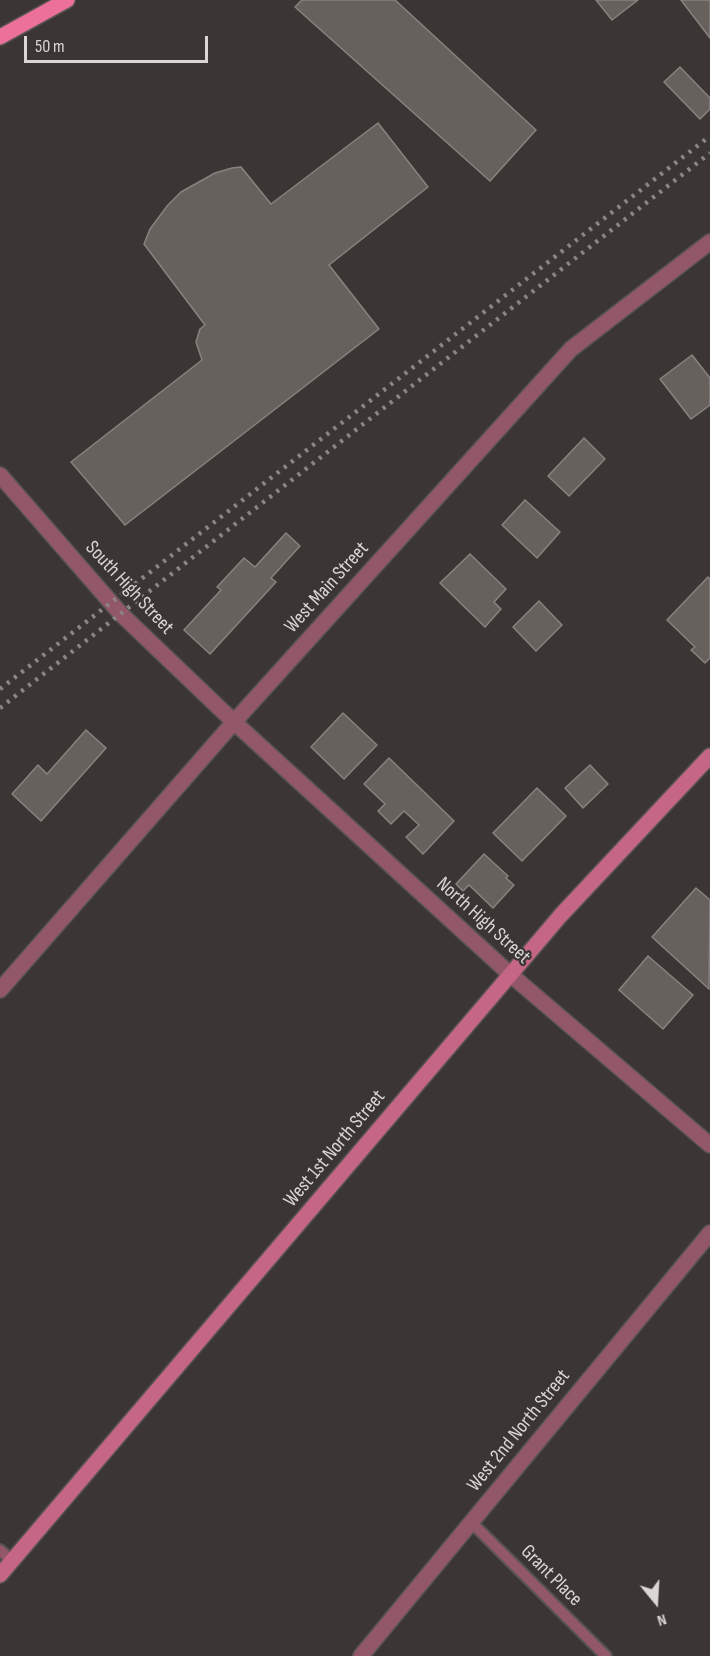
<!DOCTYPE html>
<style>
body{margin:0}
#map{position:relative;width:710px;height:1656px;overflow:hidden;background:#3b3633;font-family:"Sofia Sans Condensed",sans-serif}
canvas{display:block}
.north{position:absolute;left:626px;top:1572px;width:60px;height:60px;-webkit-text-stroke:4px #3b3633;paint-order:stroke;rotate:162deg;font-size:16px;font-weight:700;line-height:24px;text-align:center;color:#d9d6d4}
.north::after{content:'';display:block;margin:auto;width:21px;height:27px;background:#d9d6d4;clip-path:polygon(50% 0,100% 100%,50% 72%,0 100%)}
.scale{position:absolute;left:24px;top:36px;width:184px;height:27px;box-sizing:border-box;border:3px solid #d9d6d4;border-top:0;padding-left:8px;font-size:18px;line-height:21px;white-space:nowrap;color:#d9d6d4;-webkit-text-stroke:4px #3b3633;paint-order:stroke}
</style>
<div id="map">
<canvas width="710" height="1656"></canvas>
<div class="north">N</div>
<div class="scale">50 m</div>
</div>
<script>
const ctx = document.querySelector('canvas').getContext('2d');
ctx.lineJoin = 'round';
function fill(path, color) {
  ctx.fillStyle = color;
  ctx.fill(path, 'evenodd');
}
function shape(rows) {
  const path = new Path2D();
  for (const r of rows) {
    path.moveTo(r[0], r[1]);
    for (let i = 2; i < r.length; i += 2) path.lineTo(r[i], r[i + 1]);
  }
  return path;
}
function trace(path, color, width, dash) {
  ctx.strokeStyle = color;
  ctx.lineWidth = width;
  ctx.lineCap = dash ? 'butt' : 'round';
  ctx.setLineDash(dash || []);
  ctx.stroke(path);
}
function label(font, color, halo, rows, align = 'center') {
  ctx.font = font + ' "Sofia Sans Condensed",sans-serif';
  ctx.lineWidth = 4.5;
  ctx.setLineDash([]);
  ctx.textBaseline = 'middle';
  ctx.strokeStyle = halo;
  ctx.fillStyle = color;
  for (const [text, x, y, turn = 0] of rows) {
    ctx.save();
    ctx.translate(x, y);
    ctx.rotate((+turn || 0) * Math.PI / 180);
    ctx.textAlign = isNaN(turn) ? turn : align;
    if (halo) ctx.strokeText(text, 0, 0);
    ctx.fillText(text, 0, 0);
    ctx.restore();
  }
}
const building = shape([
 [302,0,395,0,536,130,490,181,295,7,302,0],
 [596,0,638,0,612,20,596,0],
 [681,0,710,0,710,38,681,0],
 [680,67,710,98,710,109,700,119,664,82,680,67],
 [378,123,428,187,329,265,379,329,125,525,71,462,202,360,196,342,200,329,205,325,144,244,150,229,168,205,181,192,215,173,232,168,241,167,271,204,378,123],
 [692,355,710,378,710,405,691,419,660,379,692,355],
 [584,438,605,459,569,496,548,476,584,438],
 [525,500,560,532,537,558,502,525,525,500],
 [286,533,300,546,271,578,276,582,210,654,184,630,221,590,217,587,244,558,255,567,286,533],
 [470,554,506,589,494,602,501,609,485,627,440,583,470,554],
 [708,577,710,579,710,658,705,663,691,650,695,647,667,620,708,577],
 [539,601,562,625,536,651,513,627,539,601],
 [343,713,377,745,344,779,311,747,343,713],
 [86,730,106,748,41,821,12,794,38,765,47,774,86,730],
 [389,758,454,821,423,854,406,837,419,825,404,811,391,824,378,811,385,804,364,784,389,758],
 [590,765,608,784,583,808,565,788,590,765],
 [537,788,566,816,522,861,493,833,537,788],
 [484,854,508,876,506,878,514,885,493,908,469,885,463,891,456,884,484,854],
 [696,888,710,900,709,989,652,937,696,888],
 [648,956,693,995,663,1029,619,990,648,956]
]);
fill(building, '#67615e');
trace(building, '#898380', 1.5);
const service = shape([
 [471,1522,606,1656],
 [0,1550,12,1561]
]);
const minor = shape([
 [0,475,121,614,234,722,511,975,710,1145],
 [0,990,234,722,571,349,710,242],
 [361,1656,710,1233]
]);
const secondary = shape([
 [0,1575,561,915,710,756]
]);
const primary = shape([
 [0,37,67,0]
]);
trace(service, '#575350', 14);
trace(minor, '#575350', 18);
trace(secondary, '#575350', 18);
trace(primary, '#575350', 18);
trace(service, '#93576a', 10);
trace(minor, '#93576a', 15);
trace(secondary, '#c56686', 15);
trace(primary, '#eb719b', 15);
trace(shape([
 [0,689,710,136],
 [0,708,710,153]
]), '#8a8684', 4.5, [3, 6]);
label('20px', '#d9d6d4', '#3b3633', [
 ["South High Street",129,588,47],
 ["West Main Street",327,588,-48],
 ["North High Street",483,921,42],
 ["West 1st North Street",335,1149,-50],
 ["West 2nd North Street",519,1431,-51],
 ["Grant Place",551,1576,45]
]);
</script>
